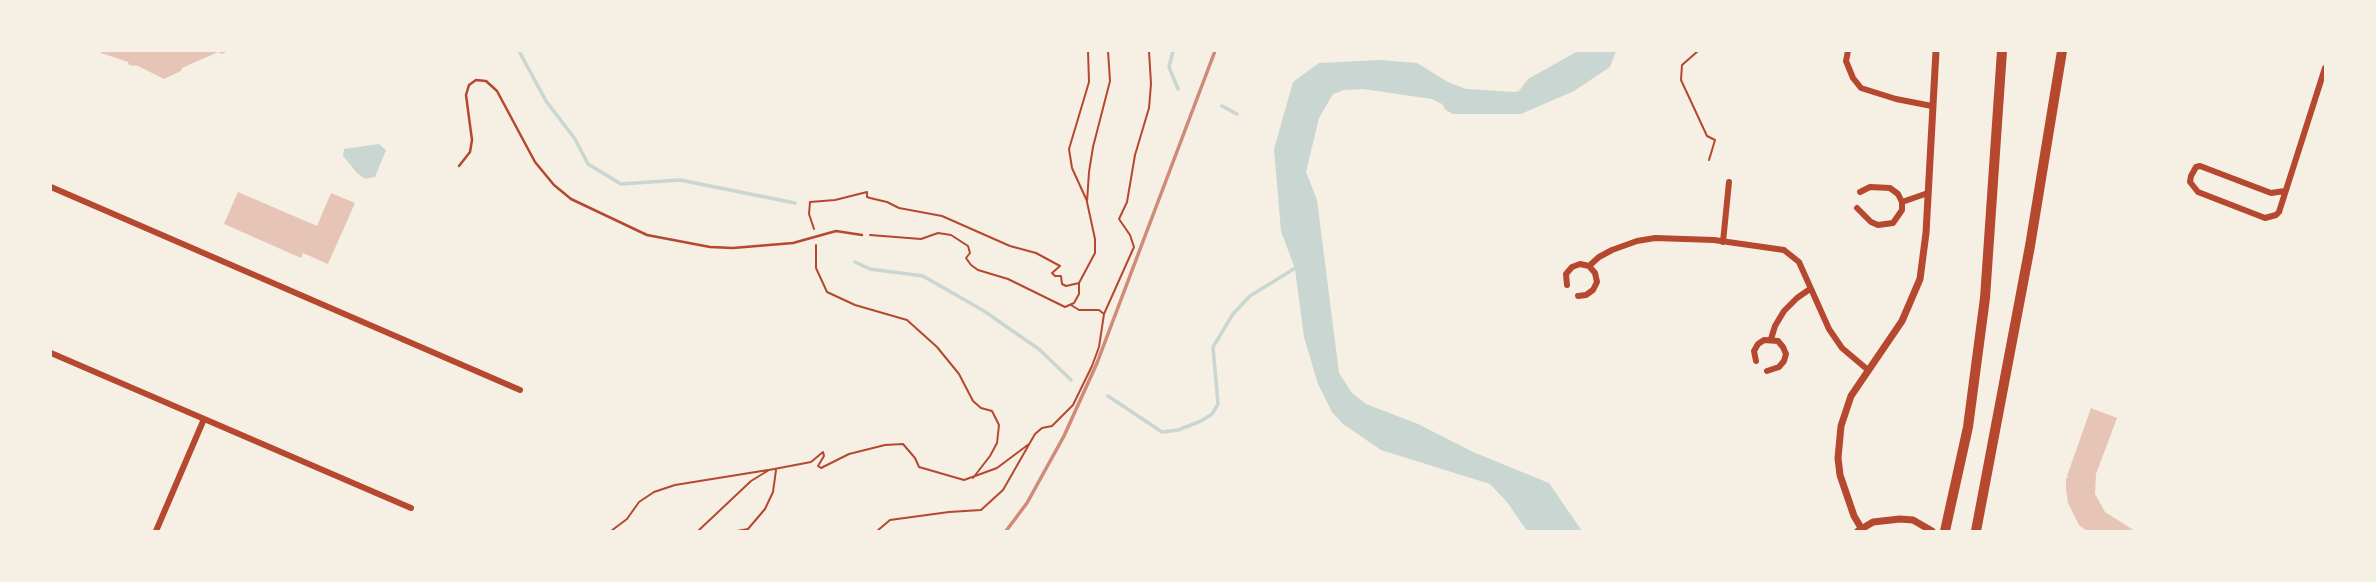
<!DOCTYPE html>
<style>
body{margin:0}
#map{position:relative;width:2376px;height:582px;overflow:hidden;background:#f6efe4;font-family:"Space Grotesk",sans-serif}
canvas{display:block}
.frame{position:absolute;inset:0;border:52px solid #f6efe4;pointer-events:none}
</style>
<div id="map">
<canvas width="2376" height="582"></canvas>
<div class="frame"></div>
</div>
<script>
const ctx = document.querySelector('canvas').getContext('2d');
ctx.lineJoin = 'round';
function fill(path, color) {
  ctx.fillStyle = color;
  ctx.fill(path, 'evenodd');
}
function shape(rows) {
  const path = new Path2D();
  for (const r of rows) {
    path.moveTo(r[0], r[1]);
    for (let i = 2; i < r.length; i += 2) path.lineTo(r[i], r[i + 1]);
  }
  return path;
}
function trace(path, color, width, dash) {
  ctx.strokeStyle = color;
  ctx.lineWidth = width;
  ctx.lineCap = dash ? 'butt' : 'round';
  ctx.setLineDash(dash || []);
  ctx.stroke(path);
}
fill(shape([
 [1578,51,1616,51,1610,67,1574,91,1521,114,1453,114,1446,110,1442,104,1432,99,1363,89,1344,90,1333,94,1319,118,1306,172,1317,200,1339,373,1352,393,1366,404,1418,424,1473,452,1549,483,1582,531,1527,531,1507,502,1490,484,1381,450,1343,424,1332,412,1318,384,1304,337,1295,269,1281,231,1274,149,1293,82,1319,63,1380,60,1417,63,1448,82,1466,89,1515,92,1519,91,1528,79],
 [379,144,386,150,375,177,365,179,357,173,343,156,344,149]
]), '#c9d6d2');
trace(shape([
 [519,51,546,101,575,139,588,164,621,184,680,180,795,203],
 [1173,51,1169,67,1178,89],
 [1222,106,1237,114],
 [855,262,870,269,923,276,984,311,1040,350,1071,380],
 [1108,396,1162,432,1178,430,1201,421,1212,414,1218,404,1213,347,1233,314,1250,296,1297,267]
]), '#c9d6d2', 3.5);
fill(shape([
 [101,51,229,51,222,54,218,52,182,68,181,71,164,79,138,66,129,65,128,62,101,53],
 [238,192,317,226,331,193,355,203,328,264,303,253,301,258,224,224],
 [2091,408,2117,418,2096,474,2095,494,2105,512,2135,531,2087,531,2079,525,2068,503,2066,489,2066,478,2069,477,2067,476]
]), '#e6c5b7');
trace(shape([
 [1698,51,1682,65,1681,80,1707,136,1715,140,1709,160],
 [1087,201,1072,168,1069,149,1089,82,1088,51],
 [814,229,809,214,810,202,835,200,867,192,867,197,870,198,887,202,899,208,942,216,1010,246,1036,253,1060,266,1052,273,1055,276,1061,276,1062,284,1066,286,1079,283],
 [870,235,921,239,938,233,951,235,968,246,970,253,966,258,971,265,978,270,1008,279,1065,307,1074,303,1079,294,1079,283,1095,253,1095,239,1087,202,1089,172,1093,147,1110,81,1108,51],
 [816,245,816,268,827,292,855,305,907,320,937,347,959,374,973,401,981,408,992,411,999,425,997,443,990,456,973,478],
 [1104,314,1134,247,1130,235,1119,219,1127,202,1135,155,1149,108,1151,84,1149,51],
 [611,531,627,519,639,502,654,492,675,485,768,470],
 [698,531,751,481,769,470,811,462,823,452,824,456,818,466,821,468,849,454,885,445,903,444,915,458,919,467,964,480,997,468,1029,444],
 [737,531,748,529,765,509,773,492,776,470],
 [877,531,890,520,949,512,981,510,1003,490,1035,434,1042,428,1052,426,1073,405,1092,366,1099,347,1104,314,1099,310,1079,310,1071,305]
]), '#b5482f', 2);
trace(shape([
 [459,166,470,152,472,140,466,95,469,85,476,80,486,81,497,91,535,162,554,185,571,199,647,235,710,247,733,248,793,243,836,231,862,235]
]), '#b5482f', 2.5);
trace(shape([
 [1848,51,1846,61,1853,78,1861,88,1896,99,1932,106],
 [51,187,520,390],
 [2285,191,2271,193,2200,166,2196,167,2191,176,2190,182,2198,192,2265,218,2276,215,2279,212,2325,68],
 [1902,202,1928,193],
 [1857,208,1871,222,1878,225,1893,223,1902,210,1902,202,1898,194,1890,188,1870,187,1860,192],
 [1723,242,1729,182],
 [1589,266,1599,257,1612,250,1637,241,1655,238,1714,240,1784,250,1799,262,1829,329,1842,348,1868,370],
 [1567,285,1566,274,1572,267,1580,264,1589,266,1595,273,1597,282,1593,290,1586,295,1578,296],
 [1771,339,1775,326,1784,311,1797,298,1810,289],
 [51,353,411,508],
 [1756,361,1754,351,1758,344,1764,340,1778,341,1783,347,1786,354,1784,361,1779,367,1767,371],
 [156,531,204,419]
]), '#b5482f', 6);
trace(shape([
 [1858,531,1873,522,1900,519,1913,520,1932,531],
 [1863,531,1854,516,1840,475,1838,458,1841,426,1851,396,1902,321,1920,279,1926,233,1936,51]
]), '#b5482f', 7);
trace(shape([
 [1945,531,1968,427,1985,298,2002,51],
 [1976,531,2030,246,2062,51]
]), '#b5482f', 10);
trace(shape([
 [1006,531,1027,503,1064,436,1097,363,1215,51]
]), '#cf8b77', 3.5);
</script>
